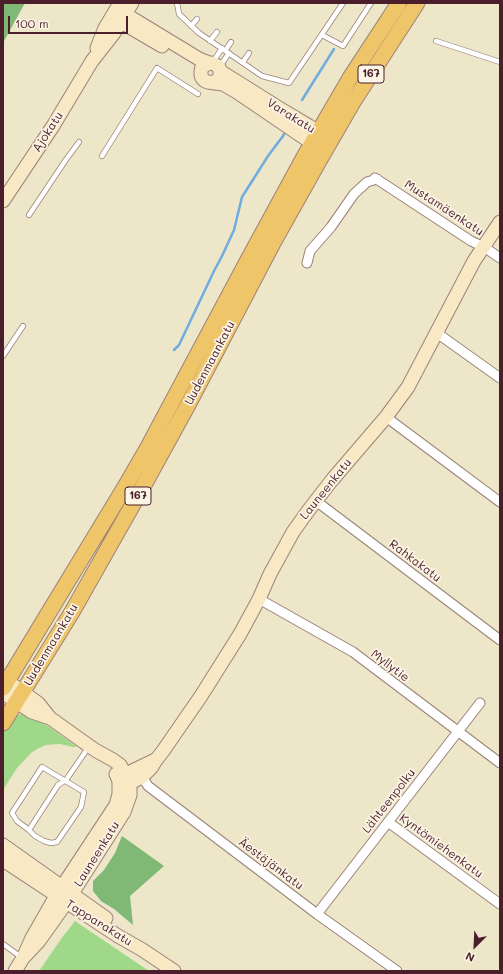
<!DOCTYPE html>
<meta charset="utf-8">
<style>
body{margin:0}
#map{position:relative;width:503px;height:974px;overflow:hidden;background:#ede6c9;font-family:Mali,sans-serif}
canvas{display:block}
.frame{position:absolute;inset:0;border:4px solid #4a1f2b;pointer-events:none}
.north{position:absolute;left:455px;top:926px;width:40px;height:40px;-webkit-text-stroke:3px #fcf5e5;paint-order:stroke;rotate:204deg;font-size:11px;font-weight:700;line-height:16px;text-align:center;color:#4a1f2b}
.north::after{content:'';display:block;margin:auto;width:14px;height:18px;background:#4a1f2b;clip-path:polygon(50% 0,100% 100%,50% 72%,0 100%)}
.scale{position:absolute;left:8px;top:16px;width:120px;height:18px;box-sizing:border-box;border:2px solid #4a1f2b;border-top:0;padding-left:5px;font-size:12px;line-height:14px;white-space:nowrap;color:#4a1f2b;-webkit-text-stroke:3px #fcf5e5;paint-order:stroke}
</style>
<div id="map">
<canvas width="503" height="974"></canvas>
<div class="frame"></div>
<div class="north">N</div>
<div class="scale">100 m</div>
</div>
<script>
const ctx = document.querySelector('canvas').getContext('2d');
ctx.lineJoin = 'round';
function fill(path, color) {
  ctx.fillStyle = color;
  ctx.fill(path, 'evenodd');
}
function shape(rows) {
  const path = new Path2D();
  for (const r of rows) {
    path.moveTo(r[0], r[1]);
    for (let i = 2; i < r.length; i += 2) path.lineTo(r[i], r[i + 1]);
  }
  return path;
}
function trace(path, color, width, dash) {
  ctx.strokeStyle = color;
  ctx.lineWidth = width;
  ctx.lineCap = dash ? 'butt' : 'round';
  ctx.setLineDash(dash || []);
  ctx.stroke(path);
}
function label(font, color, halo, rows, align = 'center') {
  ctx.font = font + ' Mali,sans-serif';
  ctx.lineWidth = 3.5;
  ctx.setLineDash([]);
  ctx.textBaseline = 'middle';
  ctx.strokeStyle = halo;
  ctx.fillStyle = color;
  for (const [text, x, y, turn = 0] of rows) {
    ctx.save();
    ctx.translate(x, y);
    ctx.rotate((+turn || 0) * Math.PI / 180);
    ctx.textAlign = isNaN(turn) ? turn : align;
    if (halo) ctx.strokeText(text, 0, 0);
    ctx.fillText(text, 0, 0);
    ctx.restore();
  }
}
fill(shape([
 [24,713,31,714,77,747,73,747,60,744,46,745,37,749,31,753,17,768,3,790,3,731,6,726,15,716],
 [75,921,149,971,39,971,61,939]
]), '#a0d88a');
fill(shape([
 [3,3,25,3,3,43],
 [122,836,164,866,130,896,133,925,114,909,101,901,93,891,93,881,104,870,115,853]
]), '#80b876');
trace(shape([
 [302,100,334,49],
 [174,350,179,345,214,271,222,256,234,230,242,197,268,156,283,136,286,130]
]), '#6face0', 2.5);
const lane = shape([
 [177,3,179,14,199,33,262,76,289,83,343,3],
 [191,26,197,19],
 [322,35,343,46,371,3],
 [210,41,217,32],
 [436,41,500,62],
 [225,51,231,42],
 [213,62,222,48],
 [243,62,249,53],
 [220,66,229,53],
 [102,156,157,68,198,94],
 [29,215,65,161,79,142],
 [3,356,23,326],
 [42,767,84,792,81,807,57,842,51,843,44,841,35,836,29,830,17,821,12,813,42,767],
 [29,830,58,785,66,780,88,748],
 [3,944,21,957]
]);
const street = shape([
 [375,178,471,241,484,247,500,258],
 [307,263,310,251,331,227,354,194,367,182,377,179],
 [437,333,500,378],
 [386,417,500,502],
 [316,501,500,640],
 [259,599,353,652,500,763],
 [140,773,148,786,317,914,397,971],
 [388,822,500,904],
 [317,914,480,703]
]);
const secondary = shape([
 [115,13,125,14,199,59,209,63],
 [114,16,121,22,162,46],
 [97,48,105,28,120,3],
 [220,71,279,108,309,126,318,132,324,141],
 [214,83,219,78,220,75,220,71,219,67,216,65,212,63,209,63,202,67,201,71,201,75,202,78,205,81,208,82,223,84,237,92,312,143,322,145],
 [3,201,53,126,92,61,114,33,132,3],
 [3,678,38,703,50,718],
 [3,693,32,712,50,718,95,750,113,760,120,765,130,783,130,795,124,812,66,903,39,941,23,958],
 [120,780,126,774,155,760],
 [119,781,130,783,142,777,151,768,156,760,163,751,201,696,240,634,259,599,270,574,293,532,308,511,332,480,386,417,408,387,474,261,500,222],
 [3,845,106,918],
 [3,860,118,936,141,949,174,971],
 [15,971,23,958,32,938,56,896,116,805,119,794,119,781,116,774]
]);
const primary = shape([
 [3,688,125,487,147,449,249,258,304,157,350,78,399,3],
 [3,723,30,680,72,612,145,483,188,405,274,241,320,159,353,102,417,3]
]);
trace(lane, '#9c827a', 6);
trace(street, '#9c827a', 11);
trace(secondary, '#9c827a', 15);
trace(primary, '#9c827a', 17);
trace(lane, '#fff', 4.5);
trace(street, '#fff', 9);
trace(secondary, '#f8e8c3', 13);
trace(primary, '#eec569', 15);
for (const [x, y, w] of [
 [371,74,26],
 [138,496,26]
]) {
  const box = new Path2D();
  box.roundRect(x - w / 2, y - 9, w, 18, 3);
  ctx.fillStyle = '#fcf5e5';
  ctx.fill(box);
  trace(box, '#4a1f2b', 1);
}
label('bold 11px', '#4a1f2b', null, [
 ["167",371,74],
 ["167",138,496]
]);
label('12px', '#4a1f2b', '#fcf5e5', [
 ["Varakatu",291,116,32],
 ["Ajokatu",48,132,-57],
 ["Mustamäenkatu",444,208,33],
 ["Uudenmaankatu",210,363,-62],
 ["Launeenkatu",326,489,-51],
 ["Rahkakatu",415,561,37],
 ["Uudenmaankatu",51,645,-59],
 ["Myllytie",390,666,37],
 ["Lähteenpolku",389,801,-52],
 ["Kyntömiehenkatu",441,846,36],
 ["Launeenkatu",97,854,-58],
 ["Äestäjänkatu",271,864,37],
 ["Tapparakatu",99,923,32]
]);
</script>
